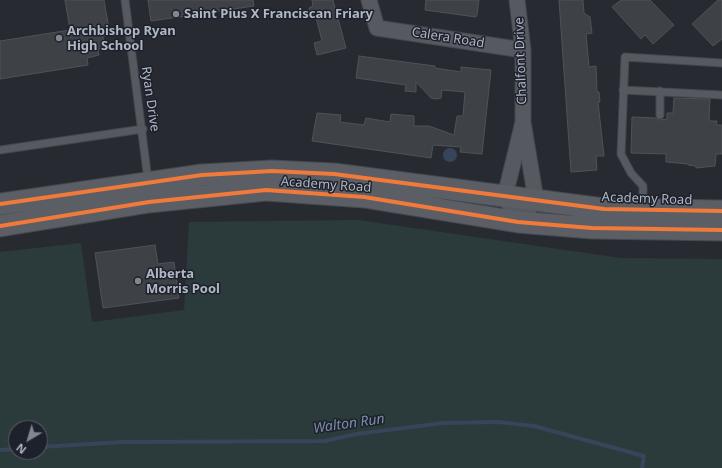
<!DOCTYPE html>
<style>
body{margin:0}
#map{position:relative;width:722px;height:468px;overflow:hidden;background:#272b31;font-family:"Noto Sans",sans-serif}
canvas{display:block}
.north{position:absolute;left:8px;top:420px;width:40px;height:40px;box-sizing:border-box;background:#1c212b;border:1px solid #585d68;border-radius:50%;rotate:218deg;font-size:11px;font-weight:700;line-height:16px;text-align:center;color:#b1b7c3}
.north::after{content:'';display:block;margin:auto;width:14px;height:18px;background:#818690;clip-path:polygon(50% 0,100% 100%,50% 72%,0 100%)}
</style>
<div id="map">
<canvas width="722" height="468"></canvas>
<div class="north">N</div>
</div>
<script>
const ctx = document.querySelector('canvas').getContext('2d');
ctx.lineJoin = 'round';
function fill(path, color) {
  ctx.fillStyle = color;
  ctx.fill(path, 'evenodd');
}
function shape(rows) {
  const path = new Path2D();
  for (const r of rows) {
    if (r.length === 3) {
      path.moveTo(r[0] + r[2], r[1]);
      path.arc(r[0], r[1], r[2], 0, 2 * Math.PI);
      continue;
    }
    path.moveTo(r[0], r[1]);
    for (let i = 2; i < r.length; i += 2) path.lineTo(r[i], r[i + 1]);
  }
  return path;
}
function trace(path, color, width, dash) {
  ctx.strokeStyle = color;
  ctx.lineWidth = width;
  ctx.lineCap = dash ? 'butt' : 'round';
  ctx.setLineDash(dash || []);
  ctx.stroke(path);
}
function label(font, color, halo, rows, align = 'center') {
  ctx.font = font + ' "Noto Sans",sans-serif';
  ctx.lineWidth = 3;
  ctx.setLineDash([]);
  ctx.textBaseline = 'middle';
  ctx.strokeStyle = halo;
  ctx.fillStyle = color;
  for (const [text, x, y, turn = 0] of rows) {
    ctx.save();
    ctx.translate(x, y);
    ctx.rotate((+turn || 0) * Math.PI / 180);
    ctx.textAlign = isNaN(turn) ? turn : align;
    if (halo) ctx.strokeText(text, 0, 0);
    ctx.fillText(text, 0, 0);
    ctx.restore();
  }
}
fill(shape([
 [358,220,621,258,722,259,722,468,0,468,0,252,81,243,92,322,184,310,189,222],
 [16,428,40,428,40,452,16,452]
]), '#2b3a3b');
fill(shape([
 [450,155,7]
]), '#384459');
trace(shape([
 [40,447,123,442,325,441,356,434,443,423,498,422,534,426,644,456,642,468],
 [0,450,16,449]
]), '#384459', 4);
const building = shape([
 [65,0,104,0,110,35,103,36,104,47,98,49,99,55,87,58,88,65,0,79,0,41,70,30,65,0],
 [148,0,253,0,254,6,151,21,148,0],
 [312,0,333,0,346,48,317,55,314,43,322,41,316,17,312,18,309,8,313,6,312,0],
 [426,0,479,0,477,15,476,17,425,10,426,0],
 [559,0,583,0,584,13,590,17,592,33,586,34,589,67,596,66,597,92,599,92,600,102,598,102,604,156,596,156,597,170,571,172,559,0],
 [621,0,650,0,674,25,653,44,645,35,641,39,612,7,621,0],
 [718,0,722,0,722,39,713,46,692,24,718,0],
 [359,56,435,66,435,68,461,72,461,67,491,70,482,154,460,152,461,147,433,145,431,158,312,141,317,113,341,115,340,122,364,125,366,118,390,122,391,114,414,116,414,126,429,126,454,135,457,116,463,116,465,92,442,90,441,98,435,99,431,98,416,82,416,92,405,91,406,85,356,78,359,56],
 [674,98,710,99,709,121,717,121,716,125,722,125,722,154,716,154,715,166,696,168,696,166,688,165,688,164,666,162,666,154,631,153,632,117,656,118,660,120,667,119,667,113,673,113,674,98],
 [155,245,158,264,174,262,179,298,103,308,95,253,155,245]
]);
fill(building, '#3e4146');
trace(building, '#4f5359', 1);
const lane = shape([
 [125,0,148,180],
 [623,90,722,95],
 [660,115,660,91],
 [0,150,143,129],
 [643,208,643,186,631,173,621,154,625,57,722,63]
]);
const street = shape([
 [369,0,377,28,523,50],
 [517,0,523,50,523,122,536,200,518,222,505,196,523,122]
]);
const secondary = shape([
 [0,204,202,175,272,171,334,174,604,209,722,211],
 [0,226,149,202,266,190,364,197,518,222,542,224,592,228,722,230]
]);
trace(lane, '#44474c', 9);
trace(street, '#44474c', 17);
trace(secondary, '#44474c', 23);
trace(lane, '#565960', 7);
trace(street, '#565960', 15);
trace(secondary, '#5b5e64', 21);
trace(shape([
 [0,204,202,175,272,171,334,174,604,209,722,211],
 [0,226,149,202,266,190,364,197,518,222,542,224,592,228,722,230]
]), '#f17a3a', 4);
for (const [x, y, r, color] of [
 [176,14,4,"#818690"],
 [59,38,4,"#818690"],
 [138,281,4,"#818690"]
]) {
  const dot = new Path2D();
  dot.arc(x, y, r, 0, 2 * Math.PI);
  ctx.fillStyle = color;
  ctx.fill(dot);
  trace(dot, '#1c212b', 1.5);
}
label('bold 13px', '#b1b7c3', '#1c212b', [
 ["Saint Pius X Franciscan Friary",184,14],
 ["Archbishop Ryan",67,31],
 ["High School",67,46],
 ["Alberta",146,274],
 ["Morris Pool",146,289]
], 'left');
label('13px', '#b1b7c3', '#1c212b', [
 ["Calera Road",448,38,9],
 ["Chalfont Drive",521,61,-92],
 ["Ryan Drive",150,99,82],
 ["Academy Road",326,185,4],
 ["Academy Road",647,199,2]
]);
label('italic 14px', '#7c8ca8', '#1c212b', [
 ["Walton Run",349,424,-8]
]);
</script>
